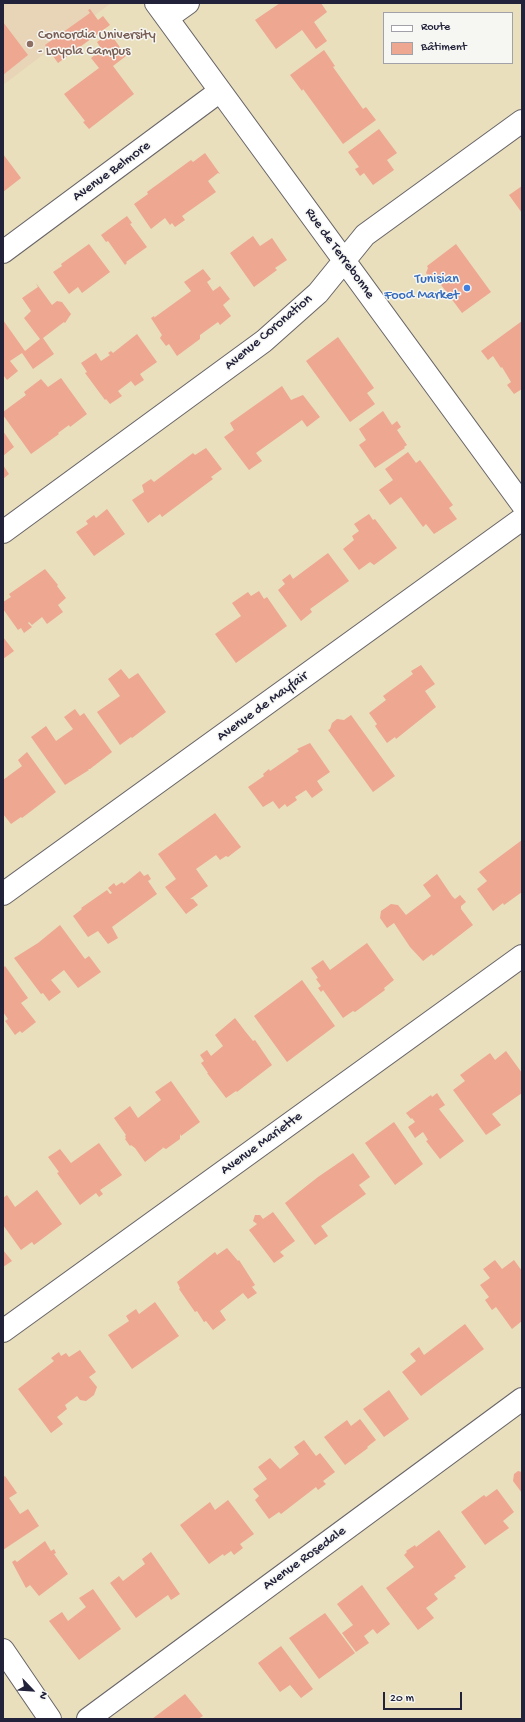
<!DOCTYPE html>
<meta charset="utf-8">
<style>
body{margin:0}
#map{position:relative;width:525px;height:1722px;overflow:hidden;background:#e9dfbc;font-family:"Gochi Hand",sans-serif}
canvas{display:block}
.frame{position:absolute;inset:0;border:4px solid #22223b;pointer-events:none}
.legend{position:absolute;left:383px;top:12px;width:130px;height:52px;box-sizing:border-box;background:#f6f6f2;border:1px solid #a1a1a9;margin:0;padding:5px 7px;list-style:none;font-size:12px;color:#22223b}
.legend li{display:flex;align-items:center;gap:8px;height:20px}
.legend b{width:20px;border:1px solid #a1a1a9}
.north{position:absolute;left:12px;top:1670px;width:40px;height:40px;-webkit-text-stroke:3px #f6f6f2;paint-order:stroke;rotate:115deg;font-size:11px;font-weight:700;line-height:16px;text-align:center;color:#22223b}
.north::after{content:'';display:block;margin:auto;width:14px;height:18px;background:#22223b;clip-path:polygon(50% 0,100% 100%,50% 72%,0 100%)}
.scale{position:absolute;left:383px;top:1692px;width:79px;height:18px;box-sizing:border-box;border:2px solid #22223b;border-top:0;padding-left:5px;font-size:12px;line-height:14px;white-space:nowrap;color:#22223b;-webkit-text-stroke:3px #f6f6f2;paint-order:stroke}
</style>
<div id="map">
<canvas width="525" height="1722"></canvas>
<div class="frame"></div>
<ul class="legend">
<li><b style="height:5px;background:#fff"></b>Route</li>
<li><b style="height:11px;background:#eea790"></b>Bâtiment</li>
</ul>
<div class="north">N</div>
<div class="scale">20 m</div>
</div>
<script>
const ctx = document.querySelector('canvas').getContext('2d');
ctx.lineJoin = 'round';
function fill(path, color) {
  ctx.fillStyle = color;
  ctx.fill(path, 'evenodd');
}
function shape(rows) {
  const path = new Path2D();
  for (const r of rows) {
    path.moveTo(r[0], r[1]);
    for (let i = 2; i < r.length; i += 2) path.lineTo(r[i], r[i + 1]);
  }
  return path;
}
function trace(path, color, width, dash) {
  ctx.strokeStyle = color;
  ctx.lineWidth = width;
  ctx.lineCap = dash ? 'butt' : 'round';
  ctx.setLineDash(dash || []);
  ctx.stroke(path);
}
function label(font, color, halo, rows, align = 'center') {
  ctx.font = font + ' "Gochi Hand",sans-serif';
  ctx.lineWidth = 3;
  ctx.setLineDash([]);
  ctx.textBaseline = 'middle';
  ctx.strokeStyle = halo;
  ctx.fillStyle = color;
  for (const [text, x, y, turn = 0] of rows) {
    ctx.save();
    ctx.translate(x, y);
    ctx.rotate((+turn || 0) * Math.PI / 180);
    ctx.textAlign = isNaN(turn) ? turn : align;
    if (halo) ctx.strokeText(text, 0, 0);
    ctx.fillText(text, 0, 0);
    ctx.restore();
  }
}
fill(shape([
 [3,3,111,3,3,85]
]), '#e8d4b7');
fill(shape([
 [280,3,321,3,327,12,314,22,327,41,316,49,302,30,276,49,255,20],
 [90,9,98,20,103,16,110,25,58,63,45,45,90,13,88,10],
 [3,22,28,55,3,75],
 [110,33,126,56,113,66,134,94,89,129,83,122,85,121,64,94,99,68,91,58,102,50,97,42],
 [324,50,335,66,333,67,363,109,366,107,376,120,343,144,303,89,302,91,290,75],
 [379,129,397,153,387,160,394,170,373,185,364,173,360,176,355,169,359,167,348,152],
 [205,153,220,174,218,173,208,181,216,192,182,216,185,220,175,227,172,223,170,225,165,218,151,229,134,204,148,194,147,192,191,160,193,162],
 [3,154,21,178,3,192],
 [522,186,522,213,509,195],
 [127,216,132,223,130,224,147,247,126,262,127,263,125,265,108,241,106,242,101,235],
 [253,236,260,246,272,238,287,260,275,268,277,270,254,287,230,253],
 [89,244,110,272,82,293,78,287,69,294,53,272,62,266,61,264],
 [456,244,491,292,462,313,436,278,432,281,426,273,428,268,427,266],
 [203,269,211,279,207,282,213,291,220,286,230,299,223,305,231,316,220,325,218,322,200,335,200,339,177,356,169,344,166,346,160,338,162,335,151,318,154,316,155,318,155,317,191,291,184,282],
 [36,283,52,305,57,301,62,302,71,314,65,323,64,322,43,338,54,354,33,369,22,353,10,361,18,371,7,380,4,376,3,377,3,320,25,351,40,339,24,318,31,311,22,298,38,287],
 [522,321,522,389,514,394,507,385,511,382,502,367,501,368,493,356,488,360,481,351],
 [137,334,157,362,140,374,144,380,135,386,131,381,118,391,122,396,110,404,106,399,105,400,85,373,87,372,81,363,96,353,101,361,110,355,108,353,111,351,113,353],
 [338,337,374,388,367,393,375,404,350,422,306,361],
 [61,378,87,414,70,427,69,425,58,433,59,434,31,454,3,415,3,412,26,395,24,392,41,379,48,387],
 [282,386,291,400,303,395,320,417,307,427,302,420,256,453,262,461,249,470,224,437,234,430,230,423],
 [383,411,392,425,397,421,401,427,397,430,407,445,404,447,405,448,375,468,359,445,366,440,359,429],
 [3,431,14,447,3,456],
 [206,448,222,469,211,477,213,479,162,517,160,514,148,523,132,500,144,492,142,485,151,479,154,482,193,453,195,455],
 [408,452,416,463,420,460,453,505,449,508,457,519,434,534,426,524,423,527,401,497,390,505,379,490,393,480,385,469],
 [3,465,9,474,3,479],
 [107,509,125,534,94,556,76,532,88,524,86,521,94,515,96,518],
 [369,514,373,520,375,519,397,548,374,565,370,562,359,570,343,549,354,540,352,536,359,531,354,524],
 [328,553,349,581,310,609,312,612,301,621,278,590,285,584,282,580,290,574,293,579],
 [45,569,58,585,57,586,66,598,58,605,63,612,47,624,42,617,32,625,29,622,28,623,32,627,24,633,21,628,18,630,3,609,3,602,11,597,9,594],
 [259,591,264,599,267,597,287,626,236,663,215,634,241,616,232,603,248,592,251,596],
 [3,637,14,651,3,659],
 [421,665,435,684,425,691,436,707,396,739,395,737,387,743,375,726,377,724,369,713,386,700,383,696,413,674,411,671],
 [121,669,129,679,138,673,166,712,132,738,131,737,120,745,97,712,120,696,108,679],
 [75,709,80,716,84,713,112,752,90,769,88,769,89,770,65,785,31,737,46,726,56,741,73,729,64,717],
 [351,715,395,776,373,792,328,730,330,729,332,723,337,719,344,720],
 [310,743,330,772,317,781,323,790,312,798,306,790,295,797,297,800,287,807,285,804,279,809,273,801,263,807,248,787,264,776,263,774,269,769,270,771,299,751,297,749],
 [27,752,56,792,22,818,21,817,11,824,3,814,3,780,22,766,18,760],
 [215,813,241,847,228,857,226,856,220,860,216,855,196,869,208,886,190,899,193,899,198,905,186,914,165,887,176,879,158,854],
 [522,840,522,892,504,905,503,903,493,911,477,889,487,881,479,872],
 [140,871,144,876,148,874,151,879,148,881,157,894,112,927,118,938,108,944,98,931,88,937,73,916,82,909,81,908,107,890,110,894,112,893,108,888,114,883,116,886,122,882,124,884],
 [437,874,452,896,455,899,460,895,466,902,461,906,461,909,473,925,433,956,432,954,423,961,410,947,394,923,387,928,380,918,381,911,391,904,398,905,406,915,431,896,423,885],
 [60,925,85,959,89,956,101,972,78,988,64,970,51,980,61,992,49,1001,43,993,41,994,14,958,38,943],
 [367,943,394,980,384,988,385,990,355,1012,353,1011,343,1018,323,990,321,992,318,988,321,986,316,979,318,978,311,968,323,960,330,970],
 [5,966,28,998,21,1003,36,1022,22,1033,20,1031,15,1035,5,1021,8,1019,3,1012,3,968],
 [302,980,335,1026,287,1062,254,1016],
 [235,1018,245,1031,253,1041,255,1040,272,1065,237,1092,236,1091,226,1098,207,1073,208,1073,201,1063,204,1061,200,1055,207,1050,211,1056,223,1046,215,1035],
 [506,1051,522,1073,522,1093,492,1114,501,1125,486,1135,453,1090,465,1081,460,1075,490,1053,495,1060],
 [171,1081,200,1122,181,1136,180,1134,180,1139,166,1149,162,1147,163,1148,145,1162,135,1148,131,1145,130,1146,125,1139,126,1138,125,1136,126,1135,114,1118,130,1106,138,1118,161,1100,155,1092],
 [437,1093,445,1105,439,1109,464,1141,440,1159,426,1141,428,1140,423,1132,415,1138,408,1127,415,1122,412,1118,411,1119,406,1113,431,1095,432,1097],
 [394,1122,423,1164,395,1185,365,1143],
 [99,1143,122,1175,100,1190,103,1194,99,1197,96,1193,80,1205,57,1173,59,1172,48,1157,60,1149,71,1163],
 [353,1153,370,1177,359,1185,366,1194,321,1226,328,1236,315,1245,285,1203,318,1177],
 [37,1190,62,1224,34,1245,32,1242,21,1250,3,1225,3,1198,7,1195,15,1207],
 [273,1212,295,1241,280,1252,284,1256,274,1263,249,1230,257,1224,253,1221,255,1215,260,1215,263,1219],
 [227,1248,238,1261,239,1260,255,1285,252,1287,257,1293,248,1299,243,1293,220,1311,226,1320,213,1330,206,1321,204,1322,197,1311,195,1312,179,1289,180,1288,177,1282,215,1252,217,1255],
 [3,1250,12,1261,3,1267],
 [495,1260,502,1269,514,1260,522,1271,522,1321,512,1329,496,1307,492,1310,485,1300,489,1297,480,1285,490,1278,483,1269],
 [155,1302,179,1336,132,1369,108,1335,129,1321,126,1316,136,1309,139,1314],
 [465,1324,484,1349,421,1396,402,1372,416,1361,410,1354,419,1347,424,1355],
 [80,1350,96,1372,89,1377,97,1387,94,1395,86,1401,80,1400,77,1396,65,1405,67,1409,57,1417,63,1424,51,1433,18,1389,54,1361,51,1358,59,1352,61,1356,66,1353,69,1357],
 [389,1390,409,1419,384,1437,363,1409],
 [360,1419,376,1440,367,1447,368,1448,345,1465,324,1437,347,1420,351,1426],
 [304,1440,316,1456,320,1453,335,1472,323,1481,326,1484,318,1490,316,1487,281,1514,279,1512,269,1519,255,1500,259,1496,253,1489,267,1479,258,1467,270,1458,280,1469,299,1454,294,1447],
 [518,1471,522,1472,522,1493,513,1481,514,1474],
 [5,1476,17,1493,9,1498,20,1514,28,1509,39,1526,3,1550,3,1477],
 [497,1489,514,1512,503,1521,509,1528,485,1545,461,1512,484,1495,486,1497],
 [228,1500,254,1534,240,1544,243,1548,234,1555,231,1551,224,1556,223,1554,209,1564,180,1525,210,1502,215,1510],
 [439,1530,466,1567,454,1576,456,1578,434,1594,438,1599,426,1608,434,1618,418,1630,386,1588,414,1567,404,1555,407,1552,406,1551,415,1545,416,1547],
 [45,1541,51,1551,54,1549,56,1553,54,1554,68,1574,39,1596,30,1585,26,1588,12,1562,15,1560,17,1562],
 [151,1552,180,1594,171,1600,168,1595,136,1618,110,1583,119,1576,123,1581,145,1564,142,1559],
 [362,1585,390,1624,377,1634,373,1629,364,1636,369,1643,356,1652,342,1633,353,1625,337,1604],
 [93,1589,121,1629,79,1660,49,1621,62,1612,68,1621,86,1607,79,1598],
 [325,1613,355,1653,319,1679,289,1638],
 [281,1646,313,1689,301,1698,290,1685,280,1692,258,1663],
 [185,1694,203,1716,198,1719,152,1719]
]), '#eea790');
const minor = shape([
 [156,3,522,504],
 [167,18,188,3],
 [3,252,220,91],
 [3,532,264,341,318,293,365,235,522,121],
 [3,894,522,519],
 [3,1331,522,956],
 [3,1650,50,1719],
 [88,1719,522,1399]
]);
trace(minor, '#686468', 24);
trace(minor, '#fff', 22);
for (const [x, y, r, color] of [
 [30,44,4,"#8d6e63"],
 [467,288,4,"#3f7fe0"]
]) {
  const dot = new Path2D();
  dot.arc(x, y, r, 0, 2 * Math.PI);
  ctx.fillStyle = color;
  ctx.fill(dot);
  trace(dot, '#f6f6f2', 1.5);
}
label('14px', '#785e54', '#f6f6f2', [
 ["Concordia University",38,36],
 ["- Loyola Campus",38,52]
], 'left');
label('14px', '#22223b', '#f6f6f2', [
 ["Avenue Belmore",112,172,-36],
 ["Rue de Terrebonne",339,254,54],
 ["Avenue Coronation",269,333,-40],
 ["Avenue de Mayfair",263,707,-36],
 ["Avenue Mariette",262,1144,-36],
 ["Avenue Rosedale",305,1559,-36]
]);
label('14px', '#366cbe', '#f6f6f2', [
 ["Tunisian",459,280],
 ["Food Market",459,296]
], 'right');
</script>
